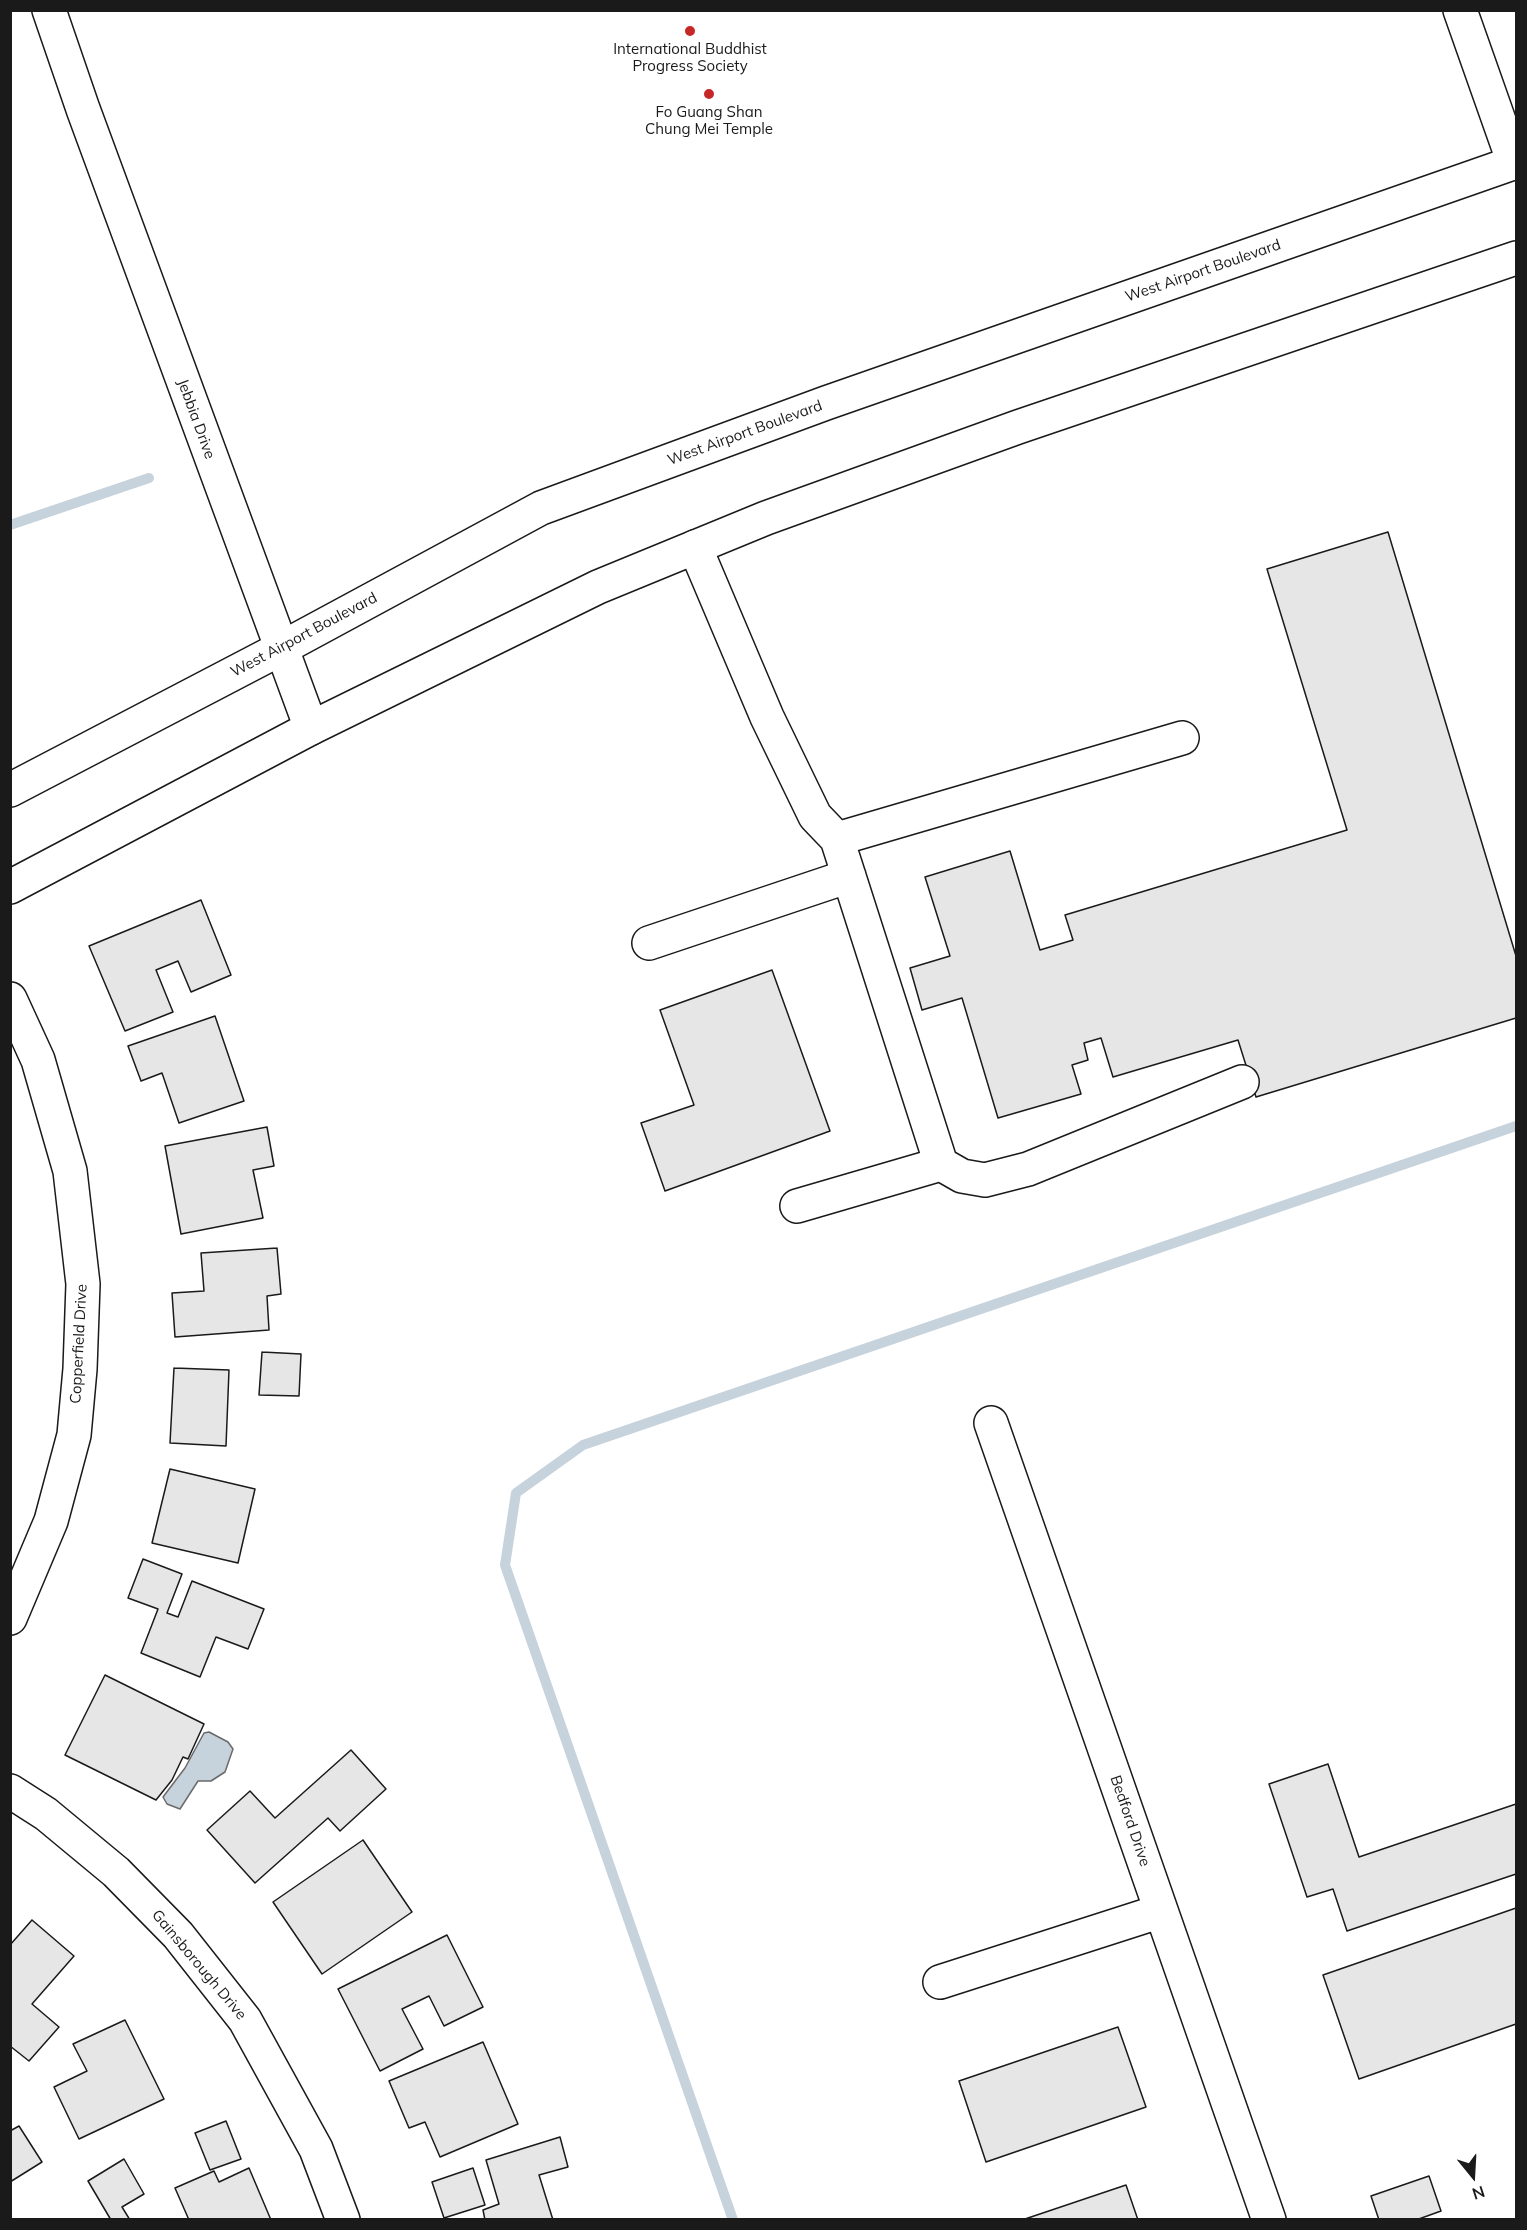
<!DOCTYPE html>
<style>
body{margin:0}
#map{position:relative;width:1527px;height:2230px;overflow:hidden;background:#fff;font-family:Mulish,sans-serif}
canvas{display:block}
.frame{position:absolute;inset:0;border:12px solid #1a1a1a;pointer-events:none}
.north{position:absolute;left:1443px;top:2146px;width:60px;height:60px;-webkit-text-stroke:4px #fff;paint-order:stroke;rotate:162deg;font-size:16px;font-weight:700;line-height:24px;text-align:center;color:#1a1a1a}
.north::after{content:'';display:block;margin:auto;width:21px;height:27px;background:#1a1a1a;clip-path:polygon(50% 0,100% 100%,50% 72%,0 100%)}
</style>
<div id="map">
<canvas width="1527" height="2230"></canvas>
<div class="frame"></div>
<div class="north">N</div>
</div>
<script>
const ctx = document.querySelector('canvas').getContext('2d');
ctx.lineJoin = 'round';
function fill(path, color) {
  ctx.fillStyle = color;
  ctx.fill(path, 'evenodd');
}
function shape(rows) {
  const path = new Path2D();
  for (const r of rows) {
    path.moveTo(r[0], r[1]);
    for (let i = 2; i < r.length; i += 2) path.lineTo(r[i], r[i + 1]);
  }
  return path;
}
function trace(path, color, width, dash) {
  ctx.strokeStyle = color;
  ctx.lineWidth = width;
  ctx.lineCap = dash ? 'butt' : 'round';
  ctx.setLineDash(dash || []);
  ctx.stroke(path);
}
function label(font, color, halo, rows, align = 'center') {
  ctx.font = font + ' Mulish,sans-serif';
  ctx.lineWidth = 4.5;
  ctx.setLineDash([]);
  ctx.textBaseline = 'middle';
  ctx.strokeStyle = halo;
  ctx.fillStyle = color;
  for (const [text, x, y, turn = 0] of rows) {
    ctx.save();
    ctx.translate(x, y);
    ctx.rotate((+turn || 0) * Math.PI / 180);
    ctx.textAlign = isNaN(turn) ? turn : align;
    if (halo) ctx.strokeText(text, 0, 0);
    ctx.fillText(text, 0, 0);
    ctx.restore();
  }
}
const water = shape([
 [209,1732,228,1742,233,1749,225,1772,211,1781,198,1781,180,1809,167,1804,163,1797,185,1768,204,1733,209,1732]
]);
fill(water, '#c6d2dc');
trace(water, '#6a6a6a', 1.5);
trace(shape([
 [10,525,149,478],
 [733,2220,505,1565,516,1493,583,1445,1516,1126]
]), '#c6d2dc', 10);
const building = shape([
 [1388,532,1516,956,1516,1018,1256,1097,1238,1040,1113,1077,1101,1038,1084,1043,1088,1060,1072,1065,1081,1094,998,1118,962,998,922,1010,910,968,950,956,925,877,1010,851,1040,950,1073,940,1065,915,1347,830,1267,569,1388,532],
 [201,900,231,975,191,992,178,961,156,970,173,1012,125,1031,89,946,201,900],
 [772,970,830,1131,665,1191,641,1123,694,1105,660,1010,772,970],
 [215,1016,244,1101,179,1123,162,1073,141,1081,128,1046,215,1016],
 [267,1127,274,1166,253,1170,263,1218,181,1234,165,1146,267,1127],
 [277,1248,281,1294,267,1296,269,1330,175,1337,172,1293,204,1291,201,1253,277,1248],
 [262,1352,301,1354,299,1396,259,1395,262,1352],
 [174,1368,229,1370,226,1446,170,1443,174,1368],
 [170,1469,255,1489,238,1563,152,1543,170,1469],
 [143,1559,182,1574,167,1613,178,1617,192,1581,264,1609,248,1649,216,1637,200,1677,141,1653,158,1609,128,1598,143,1559],
 [105,1675,204,1724,188,1759,183,1757,172,1780,156,1800,65,1755,105,1675],
 [351,1750,386,1789,340,1831,328,1818,255,1883,207,1830,250,1791,275,1818,351,1750],
 [1328,1764,1359,1857,1516,1804,1516,1874,1347,1931,1333,1889,1307,1897,1269,1784,1328,1764],
 [363,1840,412,1912,322,1974,273,1902,363,1840],
 [1516,1908,1516,2024,1359,2079,1323,1975,1516,1908],
 [32,1920,74,1956,32,2004,59,2027,29,2061,10,2046,10,1945,32,1920],
 [447,1935,483,2007,444,2026,429,1996,402,2009,423,2049,380,2071,338,1989,447,1935],
 [125,2020,164,2099,79,2139,54,2087,87,2071,73,2044,125,2020],
 [1118,2027,1146,2107,986,2162,959,2081,1118,2027],
 [483,2042,518,2124,440,2157,425,2122,409,2128,389,2081,483,2042],
 [226,2121,241,2159,210,2170,195,2133,226,2121],
 [19,2126,42,2162,10,2182,10,2131,19,2126],
 [560,2137,568,2167,539,2175,553,2220,485,2220,483,2210,499,2204,486,2160,560,2137],
 [124,2159,144,2194,122,2207,130,2220,111,2220,88,2181,124,2159],
 [249,2168,271,2220,189,2220,175,2188,214,2171,219,2182,249,2168],
 [473,2168,485,2205,444,2218,432,2182,473,2168],
 [1429,2176,1441,2211,1416,2220,1379,2220,1371,2196,1429,2176],
 [1126,2185,1138,2220,1022,2220,1126,2185]
]);
fill(building, '#e6e6e6');
trace(building, '#1a1a1a', 1.5);
const minor = shape([
 [49,10,83,109,311,728],
 [1460,10,1514,163],
 [695,547,767,717,815,816,837,839,1182,738],
 [837,839,941,1164,962,1176,985,1180,1028,1169,1242,1082],
 [649,943,849,876],
 [10,999,38,1060,70,1171,83,1284,80,1369,74,1435,51,1521,10,1618],
 [797,1206,941,1164],
 [991,1423,1269,2220],
 [10,1791,46,1814,116,1872,178,1935,245,2020,316,2149,343,2220],
 [940,1982,1161,1911]
]);
const major = shape([
 [10,790,280,649,541,508,826,403,1516,162],
 [10,887,311,728,598,587,766,518,1018,427,1516,258]
]);
trace(minor, '#1a1a1a', 36);
trace(major, '#1a1a1a', 36);
trace(minor, '#fff', 33);
trace(major, '#fff', 33);
for (const [x, y, r, color] of [
 [690,31,6,"#c62828"],
 [709,94,6,"#c62828"]
]) {
  const dot = new Path2D();
  dot.arc(x, y, r, 0, 2 * Math.PI);
  ctx.fillStyle = color;
  ctx.fill(dot);
  trace(dot, '#fff', 2);
}
label('15px', '#1a1a1a', '#fff', [
 ["International Buddhist",690,49],
 ["Progress Society",690,66],
 ["Fo Guang Shan",709,112],
 ["Chung Mei Temple",709,129]
]);
label('15px', '#1a1a1a', '#fff', [
 ["West Airport Boulevard",1203,271,-19],
 ["Jebbia Drive",196,419,70],
 ["West Airport Boulevard",745,433,-20],
 ["West Airport Boulevard",304,635,-28],
 ["Copperfield Drive",79,1344,-87],
 ["Bedford Drive",1130,1821,71],
 ["Gainsborough Drive",199,1965,50]
]);
</script>
